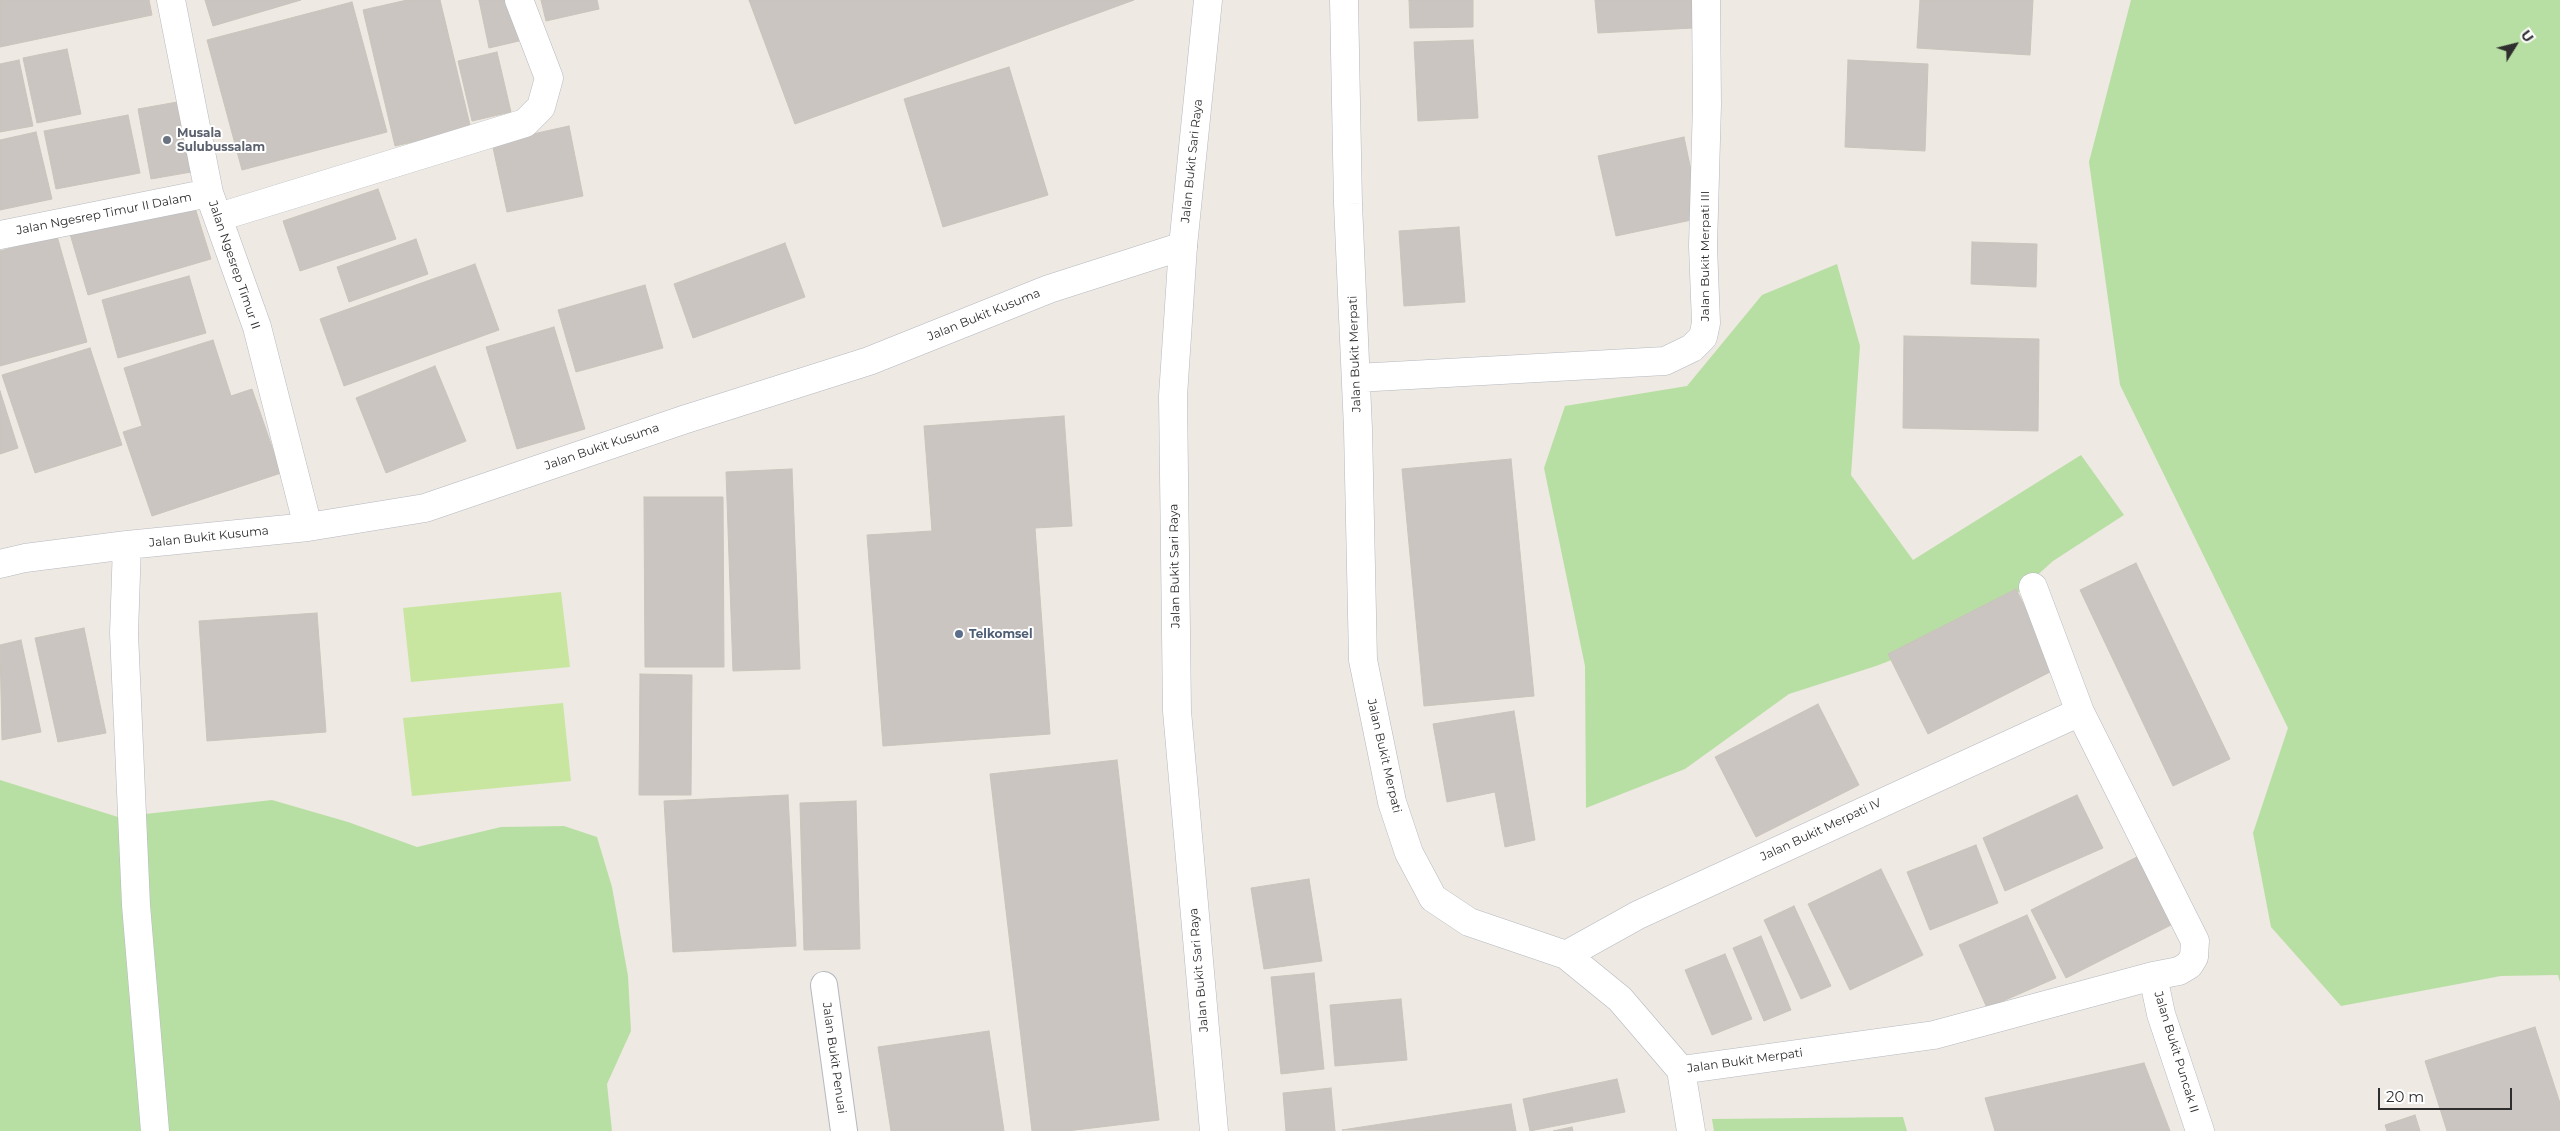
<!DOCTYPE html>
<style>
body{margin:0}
#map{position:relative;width:2560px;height:1131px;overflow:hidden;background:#eee9e2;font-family:Montserrat,sans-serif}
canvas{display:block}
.north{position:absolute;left:2490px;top:20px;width:50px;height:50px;-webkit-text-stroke:4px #fff;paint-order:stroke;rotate:54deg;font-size:14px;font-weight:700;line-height:20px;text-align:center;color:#2e2e2e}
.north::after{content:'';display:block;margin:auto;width:18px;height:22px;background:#2e2e2e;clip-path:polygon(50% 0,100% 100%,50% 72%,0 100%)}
.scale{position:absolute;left:2378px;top:1088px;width:134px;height:22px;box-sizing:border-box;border:2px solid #2e2e2e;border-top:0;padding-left:6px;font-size:15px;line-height:18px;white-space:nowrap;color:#2e2e2e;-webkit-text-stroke:4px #fff;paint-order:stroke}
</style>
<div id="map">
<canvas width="2560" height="1131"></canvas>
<div class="north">U</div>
<div class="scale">20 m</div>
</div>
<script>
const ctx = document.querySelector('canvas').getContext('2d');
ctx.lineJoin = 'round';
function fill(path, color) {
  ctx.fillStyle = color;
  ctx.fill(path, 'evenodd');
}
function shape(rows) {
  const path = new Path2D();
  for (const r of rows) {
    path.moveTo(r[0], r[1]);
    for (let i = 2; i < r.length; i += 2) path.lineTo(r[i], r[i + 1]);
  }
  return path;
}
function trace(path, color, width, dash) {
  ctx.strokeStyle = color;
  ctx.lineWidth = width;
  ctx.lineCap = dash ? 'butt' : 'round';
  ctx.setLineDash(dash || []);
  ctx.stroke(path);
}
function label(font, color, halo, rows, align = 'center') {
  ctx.font = font + ' Montserrat,sans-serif';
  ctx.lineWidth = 4;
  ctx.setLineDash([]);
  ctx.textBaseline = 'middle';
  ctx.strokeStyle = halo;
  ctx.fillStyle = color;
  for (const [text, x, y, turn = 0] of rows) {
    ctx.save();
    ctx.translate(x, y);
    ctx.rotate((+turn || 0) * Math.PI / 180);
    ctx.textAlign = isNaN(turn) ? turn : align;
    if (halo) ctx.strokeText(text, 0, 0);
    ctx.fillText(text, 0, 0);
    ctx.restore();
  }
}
fill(shape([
 [2131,0,2560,0,2560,982,2558,975,2501,976,2341,1006,2271,927,2253,833,2288,728,2120,385,2089,162],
 [1837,264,1860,346,1851,475,1913,560,2081,455,2124,515,2053,561,1981,626,1876,666,1789,694,1685,769,1586,808,1585,666,1544,468,1565,406,1687,386,1762,295],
 [0,780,118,817,272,800,348,822,417,847,501,827,564,826,597,837,612,887,628,976,631,1031,607,1084,612,1131,0,1131],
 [1903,1117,1907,1131,1714,1131,1712,1119]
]), '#b8dfa3');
fill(shape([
 [561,592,570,667,411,682,403,608],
 [563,703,571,781,412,796,403,718]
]), '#c9e6a0');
const building = shape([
 [0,0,149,0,152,15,0,47,0,0],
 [205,0,301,0,213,26,205,0],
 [407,0,440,0,471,129,395,146,363,10,407,0],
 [479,0,510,0,519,41,489,48,479,0],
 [541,0,597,0,599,9,546,21,541,0],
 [749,0,1134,0,795,124,749,0],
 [1409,0,1473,0,1473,27,1410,28,1409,0],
 [1595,0,1692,0,1693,28,1598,33,1595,0],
 [1920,0,2033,0,2030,55,1917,48,1920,0],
 [352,2,387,132,242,170,207,40,352,2],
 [1473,40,1478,118,1418,121,1414,42,1473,40],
 [67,49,81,114,37,123,23,58,67,49],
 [497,52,511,112,472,121,458,61,497,52],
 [19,60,33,126,0,132,0,64,19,60],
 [1848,60,1928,64,1925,151,1845,147,1848,60],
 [1009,67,1048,195,943,227,904,99,1009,67],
 [183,101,197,171,151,179,138,109,183,101],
 [128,115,140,173,56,189,44,131,128,115],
 [569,126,583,196,507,212,492,143,569,126],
 [36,132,52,199,0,210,0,140,36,132],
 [1684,137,1701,218,1616,236,1598,156,1684,137],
 [378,189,396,239,300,271,283,221,378,189],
 [192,198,211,259,88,295,70,234,192,198],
 [1459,227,1465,302,1404,306,1399,231,1459,227],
 [57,236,87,342,0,366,0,251,57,236],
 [416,239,428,274,349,302,337,267,416,239],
 [1972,242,2037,244,2036,287,1971,284,1972,242],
 [785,243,805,297,693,338,674,284,785,243],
 [475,264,499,330,344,386,320,319,475,264],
 [189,276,206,333,118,358,102,300,189,276],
 [645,285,663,348,576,372,558,310,645,285],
 [554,327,585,429,517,449,486,347,554,327],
 [1904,336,2039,339,2038,431,1903,428,1904,336],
 [213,340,231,396,252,389,281,473,152,516,123,432,142,426,124,368,213,340],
 [90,348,122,445,35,473,2,375,90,348],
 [435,366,466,441,386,473,356,398,435,366],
 [0,391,18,448,0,454,0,391],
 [1064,416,1072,526,1035,528,1050,734,883,746,867,535,932,531,924,426,1064,416],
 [1511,459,1534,696,1424,706,1402,469,1511,459],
 [792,469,800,669,733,671,726,472,792,469],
 [644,497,723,497,724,667,645,667,644,497],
 [2136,563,2230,759,2173,786,2080,590,2136,563],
 [2016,589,2056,669,1928,734,1888,654,2016,589],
 [317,613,326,732,207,741,199,621,317,613],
 [84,628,106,733,58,742,35,638,84,628],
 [21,640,41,732,2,740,0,645,21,640],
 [640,674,692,675,691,795,639,795,640,674],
 [1818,704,1859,785,1756,837,1715,757,1818,704],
 [1514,711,1535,840,1505,847,1495,792,1447,802,1433,724,1514,711],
 [1117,760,1159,1120,1067,1131,1032,1131,990,774,1117,760],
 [788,795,796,946,673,952,664,801,788,795],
 [2077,795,2103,848,2005,891,1983,838,2077,795],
 [856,801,860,949,804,950,800,803,856,801],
 [1976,845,1998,903,1930,930,1907,872,1976,845],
 [2143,854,2177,922,2066,978,2031,910,2143,854],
 [1881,869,1923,955,1850,990,1808,904,1881,869],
 [1309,879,1322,961,1264,969,1251,888,1309,879],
 [1794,906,1831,986,1801,999,1764,920,1794,906],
 [2027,915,2056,978,1987,1008,1959,945,2027,915],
 [1761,936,1791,1010,1764,1021,1733,948,1761,936],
 [1725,954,1752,1019,1712,1035,1685,970,1725,954],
 [1314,973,1324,1069,1281,1074,1271,977,1314,973],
 [1401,999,1407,1060,1335,1066,1330,1005,1401,999],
 [2535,1027,2560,1103,2560,1131,2447,1131,2425,1061,2535,1027],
 [989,1031,1004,1131,891,1131,878,1047,989,1031],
 [2144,1063,2170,1131,1995,1131,1985,1098,2144,1063],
 [1617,1079,1625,1112,1530,1131,1523,1099,1617,1079],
 [1331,1088,1335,1131,1286,1131,1283,1093,1331,1088],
 [1511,1104,1516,1131,1342,1130,1511,1104],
 [2415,1115,2420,1131,2387,1131,2385,1125,2415,1115],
 [1572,1127,1573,1131,1553,1131,1572,1127]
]);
fill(building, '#cac5c1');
trace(building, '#cac4bb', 1);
const service = shape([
 [824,985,844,1131]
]);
const minor = shape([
 [171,0,209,193,257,327,308,527],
 [1344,0,1348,204,1358,429,1363,660,1392,802,1409,853,1433,898,1469,922,1566,955,1620,999,1681,1070,1934,1035,2153,976,2161,1014,2200,1131],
 [219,217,525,123,541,107,549,78,519,0],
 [0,235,209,193],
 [1356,378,1665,361,1692,348,1703,337,1706,323,1703,246,1707,104,1706,0],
 [127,545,124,633,136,905,155,1131],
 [0,564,25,558,127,545,308,527,425,508,683,420,869,361,1049,289,1183,246],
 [2033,587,2080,712,2195,941,2194,957,2189,965,2179,971,2153,976],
 [1566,955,1638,915,2080,712],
 [1681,1070,1691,1131]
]);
const tertiary = shape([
 [1208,0,1183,246,1173,396,1177,711,1214,1131]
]);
trace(service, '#b5b8c0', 28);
trace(minor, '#b5b8c0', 29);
trace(tertiary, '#b5b8c0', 29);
trace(service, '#fff', 26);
trace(minor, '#fff', 28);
trace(tertiary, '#fff', 28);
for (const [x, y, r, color] of [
 [167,140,5,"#6b7280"],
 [959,634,5,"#5c6f8a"]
]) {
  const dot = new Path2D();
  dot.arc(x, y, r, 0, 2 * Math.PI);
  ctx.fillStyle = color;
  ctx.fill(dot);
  trace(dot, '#fff', 2);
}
label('bold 12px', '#5b616d', '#fff', [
 ["Musala",177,133],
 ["Sulubussalam",177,147]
], 'left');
label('12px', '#2e2e2e', '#fff', [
 ["Jalan Bukit Sari Raya",1192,161,-84],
 ["Jalan Ngesrep Timur II Dalam",104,214,-11],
 ["Jalan Bukit Merpati III",1705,256,-90],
 ["Jalan Ngesrep Timur II",234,265,71],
 ["Jalan Bukit Kusuma",984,315,-22],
 ["Jalan Bukit Merpati",1355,354,-92],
 ["Jalan Bukit Kusuma",602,447,-19],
 ["Jalan Bukit Kusuma",209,537,-6],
 ["Jalan Bukit Sari Raya",1175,566,-91],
 ["Jalan Bukit Merpati",1384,756,77],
 ["Jalan Bukit Merpati IV",1821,830,-25],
 ["Jalan Bukit Sari Raya",1199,970,-95],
 ["Jalan Bukit Puncak II",2176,1052,73],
 ["Jalan Bukit Penuai",834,1058,82],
 ["Jalan Bukit Merpati",1745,1061,-8]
]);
label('bold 12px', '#4e5e75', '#fff', [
 ["Telkomsel",969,634]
], 'left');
</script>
